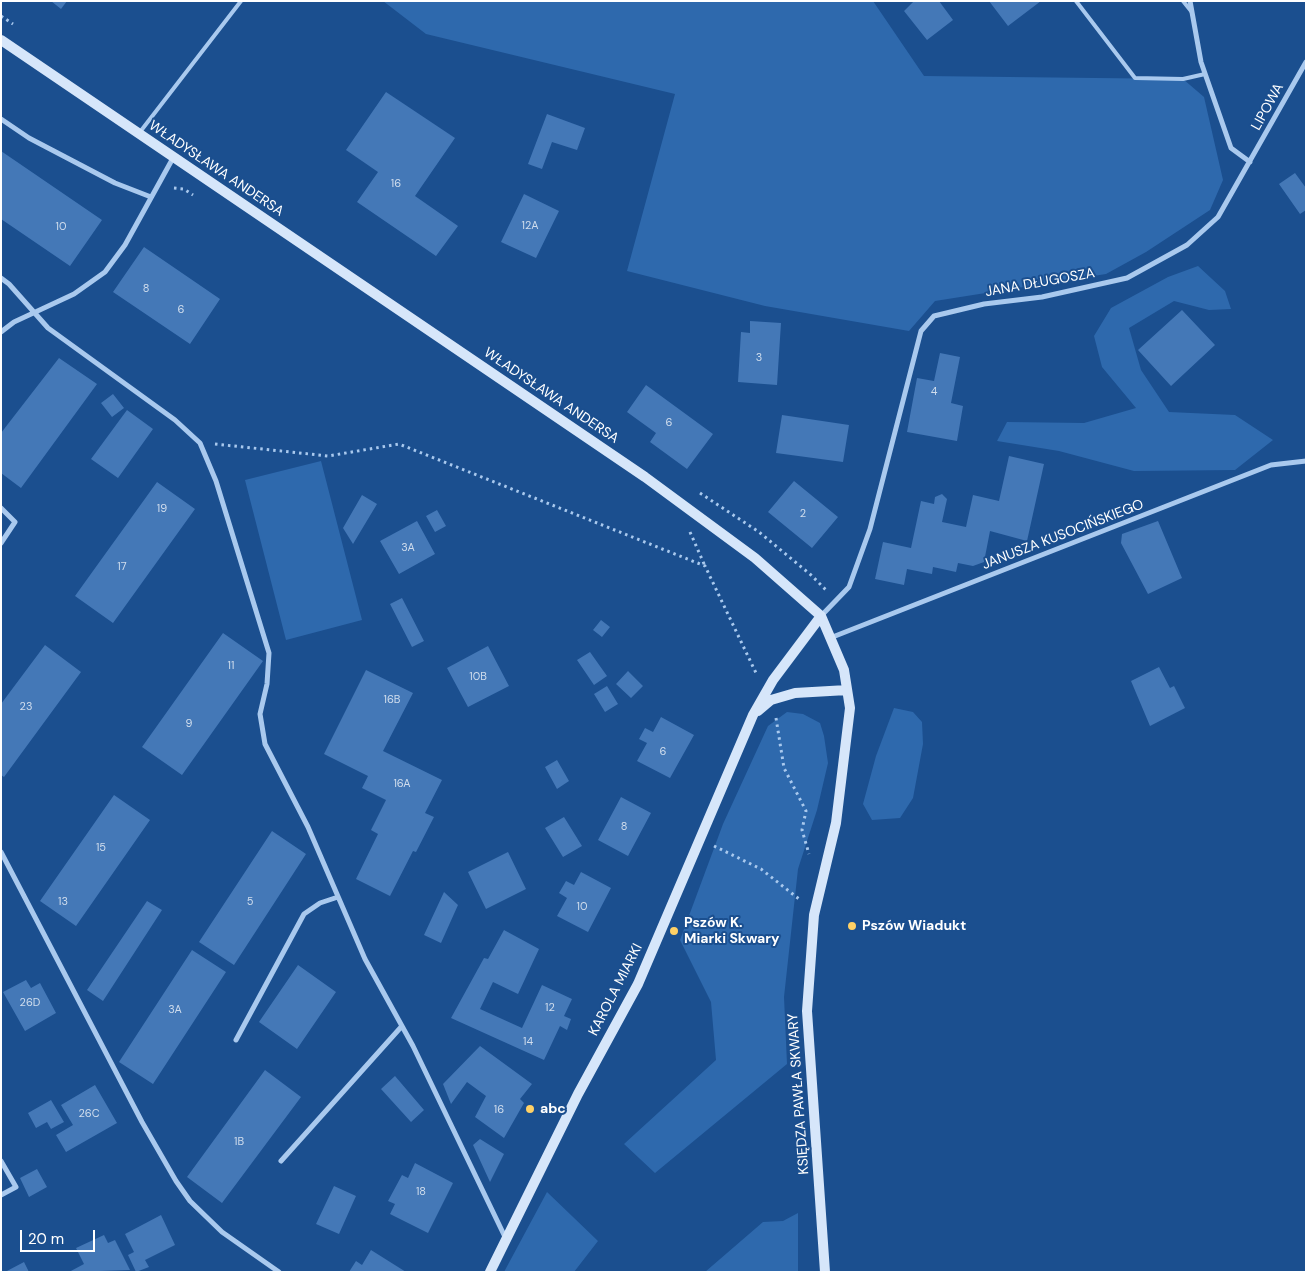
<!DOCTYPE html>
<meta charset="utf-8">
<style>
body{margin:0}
#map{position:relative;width:1307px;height:1273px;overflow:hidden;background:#1b4f8f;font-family:"DM Sans",sans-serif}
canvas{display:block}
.frame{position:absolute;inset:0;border:2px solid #fff;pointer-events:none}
.scale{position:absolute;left:20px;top:1230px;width:75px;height:22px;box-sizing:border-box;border:2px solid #fff;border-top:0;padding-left:6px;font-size:15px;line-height:18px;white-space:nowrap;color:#fff;-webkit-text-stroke:4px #1b4f8f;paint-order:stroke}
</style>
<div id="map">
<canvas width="1307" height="1273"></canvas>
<div class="frame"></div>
<div class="scale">20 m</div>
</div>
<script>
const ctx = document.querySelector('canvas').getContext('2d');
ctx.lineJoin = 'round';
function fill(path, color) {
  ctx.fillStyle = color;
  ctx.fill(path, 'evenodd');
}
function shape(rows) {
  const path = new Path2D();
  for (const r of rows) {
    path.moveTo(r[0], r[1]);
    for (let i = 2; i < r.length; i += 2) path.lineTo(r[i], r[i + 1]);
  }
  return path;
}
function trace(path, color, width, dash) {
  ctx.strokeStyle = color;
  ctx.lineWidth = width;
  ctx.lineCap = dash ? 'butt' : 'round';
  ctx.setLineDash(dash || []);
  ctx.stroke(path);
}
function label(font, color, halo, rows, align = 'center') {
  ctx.font = font + ' "DM Sans",sans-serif';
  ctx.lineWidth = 4;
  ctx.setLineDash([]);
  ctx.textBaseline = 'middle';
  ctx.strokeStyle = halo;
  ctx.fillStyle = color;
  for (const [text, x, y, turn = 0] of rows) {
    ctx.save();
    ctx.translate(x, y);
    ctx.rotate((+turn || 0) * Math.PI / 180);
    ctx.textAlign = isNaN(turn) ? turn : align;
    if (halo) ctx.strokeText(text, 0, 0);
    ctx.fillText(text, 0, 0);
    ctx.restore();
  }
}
fill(shape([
 [383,1,873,1,924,76,1183,79,1204,97,1223,180,1210,210,1146,252,1106,274,935,301,909,331,765,306,627,271,675,94,426,34],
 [1198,266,1225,291,1231,309,1209,310,1174,301,1129,328,1141,370,1169,412,1235,415,1273,440,1235,470,1134,471,1059,451,997,441,1007,422,1084,423,1136,408,1102,367,1094,336,1111,308,1168,277],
 [321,461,362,620,286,640,245,480],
 [894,708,913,712,922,722,923,744,913,798,900,818,872,820,863,804,876,756],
 [787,712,803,714,820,723,824,736,828,763,817,810,798,869,784,997,787,1064,655,1173,624,1144,716,1060,711,1002,680,940,723,824,768,726],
 [547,1192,598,1241,574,1272,504,1272],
 [798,1213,798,1272,705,1272,763,1222,783,1221]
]), '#2e69ad');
fill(shape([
 [51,1,67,1,61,9],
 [914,1,939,1,953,20,927,40,904,11],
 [989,1,1041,1,1008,26],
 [386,92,455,138,415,196,458,226,436,256,357,202,378,172,346,150],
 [547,114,585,128,577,150,552,142,542,169,528,164],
 [1,151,102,220,70,266,1,219],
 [1295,173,1306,188,1306,210,1300,214,1279,184],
 [524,194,559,211,536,258,501,242],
 [144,247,220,299,190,344,113,292],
 [1182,310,1215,345,1171,386,1138,350],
 [750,321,781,323,777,385,738,382,741,332,750,333],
 [940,353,960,357,951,403,963,406,957,441,907,432,917,378,934,381],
 [59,358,97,384,21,488,1,473,1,433],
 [646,385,713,434,687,469,650,442,656,433,627,412],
 [113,394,124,408,112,417,101,403],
 [127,410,153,429,118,478,91,459],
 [782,415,849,425,843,462,776,453],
 [1009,456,1044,464,1027,541,990,531,984,562,973,566,958,563,956,572,933,567,932,574,907,569,904,585,875,579,883,542,911,548,921,501,934,504,935,497,942,494,947,499,942,522,966,527,973,495,999,501],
 [794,481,838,517,812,548,768,512],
 [157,482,195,509,113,623,75,596],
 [362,495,377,504,353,544,343,528],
 [437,510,446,526,435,532,426,516],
 [417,521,435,554,399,574,380,541],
 [1158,521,1182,578,1148,594,1121,543,1122,534],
 [402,598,424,641,412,647,390,604],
 [601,620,610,627,602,637,593,630],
 [223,633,263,661,182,775,142,747],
 [45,645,81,672,4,777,1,775,1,704],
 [488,646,509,686,468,707,447,668],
 [590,652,607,676,594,685,577,660],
 [1159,667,1170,688,1174,686,1185,708,1150,726,1131,681],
 [366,670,413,693,383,751,442,780,425,813,434,817,416,852,413,851,390,896,356,879,378,834,371,830,386,800,362,788,368,776,324,754],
 [628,671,643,686,631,698,616,684],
 [607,686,618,704,605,712,594,694],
 [661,717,694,735,670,778,637,761,647,743,639,739,645,728,653,732],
 [557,760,569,781,557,789,545,767],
 [114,795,150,820,76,926,40,901],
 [621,797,651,813,628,856,598,840],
 [564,817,582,846,563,857,545,828],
 [272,831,306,854,234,965,199,942],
 [508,852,526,889,486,909,468,872],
 [581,872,611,888,588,932,557,916,567,898,559,893,566,881,574,885],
 [444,892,458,905,441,943,424,935],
 [147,901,162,910,103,1001,87,990],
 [504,930,539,949,518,994,493,982,480,1009,522,1028,542,985,572,999,564,1016,571,1019,567,1030,560,1026,544,1060,451,1018,484,958,488,959],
 [192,950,226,972,153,1084,119,1062],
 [298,965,336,992,297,1049,259,1022],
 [26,980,31,988,40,983,56,1013,25,1031,3,992],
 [480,1046,532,1084,520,1099,524,1103,504,1138,475,1117,486,1096,467,1082,451,1104,443,1084],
 [265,1070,301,1097,222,1203,187,1177],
 [395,1076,424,1110,411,1122,381,1089],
 [95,1085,117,1123,66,1152,56,1135,73,1125,61,1105],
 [51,1100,64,1122,51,1129,47,1122,36,1128,28,1113],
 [480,1139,504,1154,490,1182,473,1145],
 [415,1163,453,1183,428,1233,390,1214,395,1204,388,1201,402,1175,408,1178],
 [37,1169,47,1187,29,1197,20,1178],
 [334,1186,356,1196,339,1234,316,1224],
 [161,1215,175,1245,145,1260,149,1267,136,1272,128,1255,134,1252,125,1234],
 [104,1235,108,1243,115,1240,130,1270,69,1272,84,1264,76,1248],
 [371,1250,406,1272,349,1272,356,1261,362,1265],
 [24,1262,29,1272,5,1272]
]), '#4478b7');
trace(shape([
 [1,16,13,24],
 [174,188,184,189,193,195],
 [215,444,328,456,399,444,705,566,756,673],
 [700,493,759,532,811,575,827,591],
 [690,532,705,566],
 [776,718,784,768,806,811,802,830,809,854],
 [714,846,761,869,799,899]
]), '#a9c9ee', 3, [2.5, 4]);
trace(shape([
 [1076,1,1135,78,1183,79,1205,74],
 [1183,1,1191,11],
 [140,132,241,1]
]), '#a9c9ee', 4);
trace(shape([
 [1190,1,1201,62,1231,148,1250,162],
 [1,119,29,138,115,183,151,197],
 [1,278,9,284,48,328,175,420,200,443,216,481,269,653,267,684,260,714,265,744,308,827,365,959,413,1046,506,1239],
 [1,332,14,322,74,294,105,272,125,245,173,158],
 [1,508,15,522,1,543],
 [821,616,849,587,870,529,921,331,934,316,984,304,1042,297,1127,278,1187,245,1218,217,1306,62],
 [830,638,1271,465,1306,461],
 [1,852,142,1122,176,1181,190,1201,222,1232,279,1272],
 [236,1040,304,914,320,903,338,897],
 [1,1161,16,1187,1,1195],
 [281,1161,402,1026]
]), '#a9c9ee', 5);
trace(shape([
 [1,40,645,477,755,558,821,616,844,670,850,708,836,823,814,915,807,1011,825,1272],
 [758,711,771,700,795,693,847,690],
 [490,1272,578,1094,638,984,753,715,773,680,821,616]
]), '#d6e6fa', 10);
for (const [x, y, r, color] of [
 [852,926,5,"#ffd166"],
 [674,931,5,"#ffd166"],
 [530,1109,5,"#ffd166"]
]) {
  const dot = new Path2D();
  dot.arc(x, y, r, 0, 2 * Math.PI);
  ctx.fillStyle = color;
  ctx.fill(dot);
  trace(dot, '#1b4f8f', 2);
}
label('11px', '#d0dded', null, [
 ["16",396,184],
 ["12A",530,226],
 ["10",61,227],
 ["8",146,289],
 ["6",181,310],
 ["3",759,358],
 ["4",934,392],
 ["6",669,423],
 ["19",162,509],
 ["2",803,514],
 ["3A",408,548],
 ["17",122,567],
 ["11",231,666],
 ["10B",478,677],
 ["16B",392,700],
 ["23",26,707],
 ["9",189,724],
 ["6",663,752],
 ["16A",402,784],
 ["8",624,827],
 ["15",101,848],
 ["13",63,902],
 ["5",250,902],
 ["10",582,907],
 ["26D",30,1003],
 ["12",550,1008],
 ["3A",175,1010],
 ["14",528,1042],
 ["16",499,1110],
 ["26C",89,1114],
 ["1B",239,1142],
 ["18",421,1192]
]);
label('14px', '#fff', '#1b4f8f', [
 ["LIPOWA",1268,107,-61],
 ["WŁADYSŁAWA ANDERSA",216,169,34],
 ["JANA DŁUGOSZA",1040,283,-10],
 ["WŁADYSŁAWA ANDERSA",551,396,34],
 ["JANUSZA KUSOCIŃSKIEGO",1063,535,-21],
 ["KAROLA MIARKI",616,990,-63],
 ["KSIĘDZA PAWŁA SKWARY",799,1094,-94]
]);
label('bold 14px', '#fff', '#1b4f8f', [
 ["Pszów K.",684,923],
 ["Miarki Skwary",684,939],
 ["Pszów Wiadukt",862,926],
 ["abc",540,1109]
], 'left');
</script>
